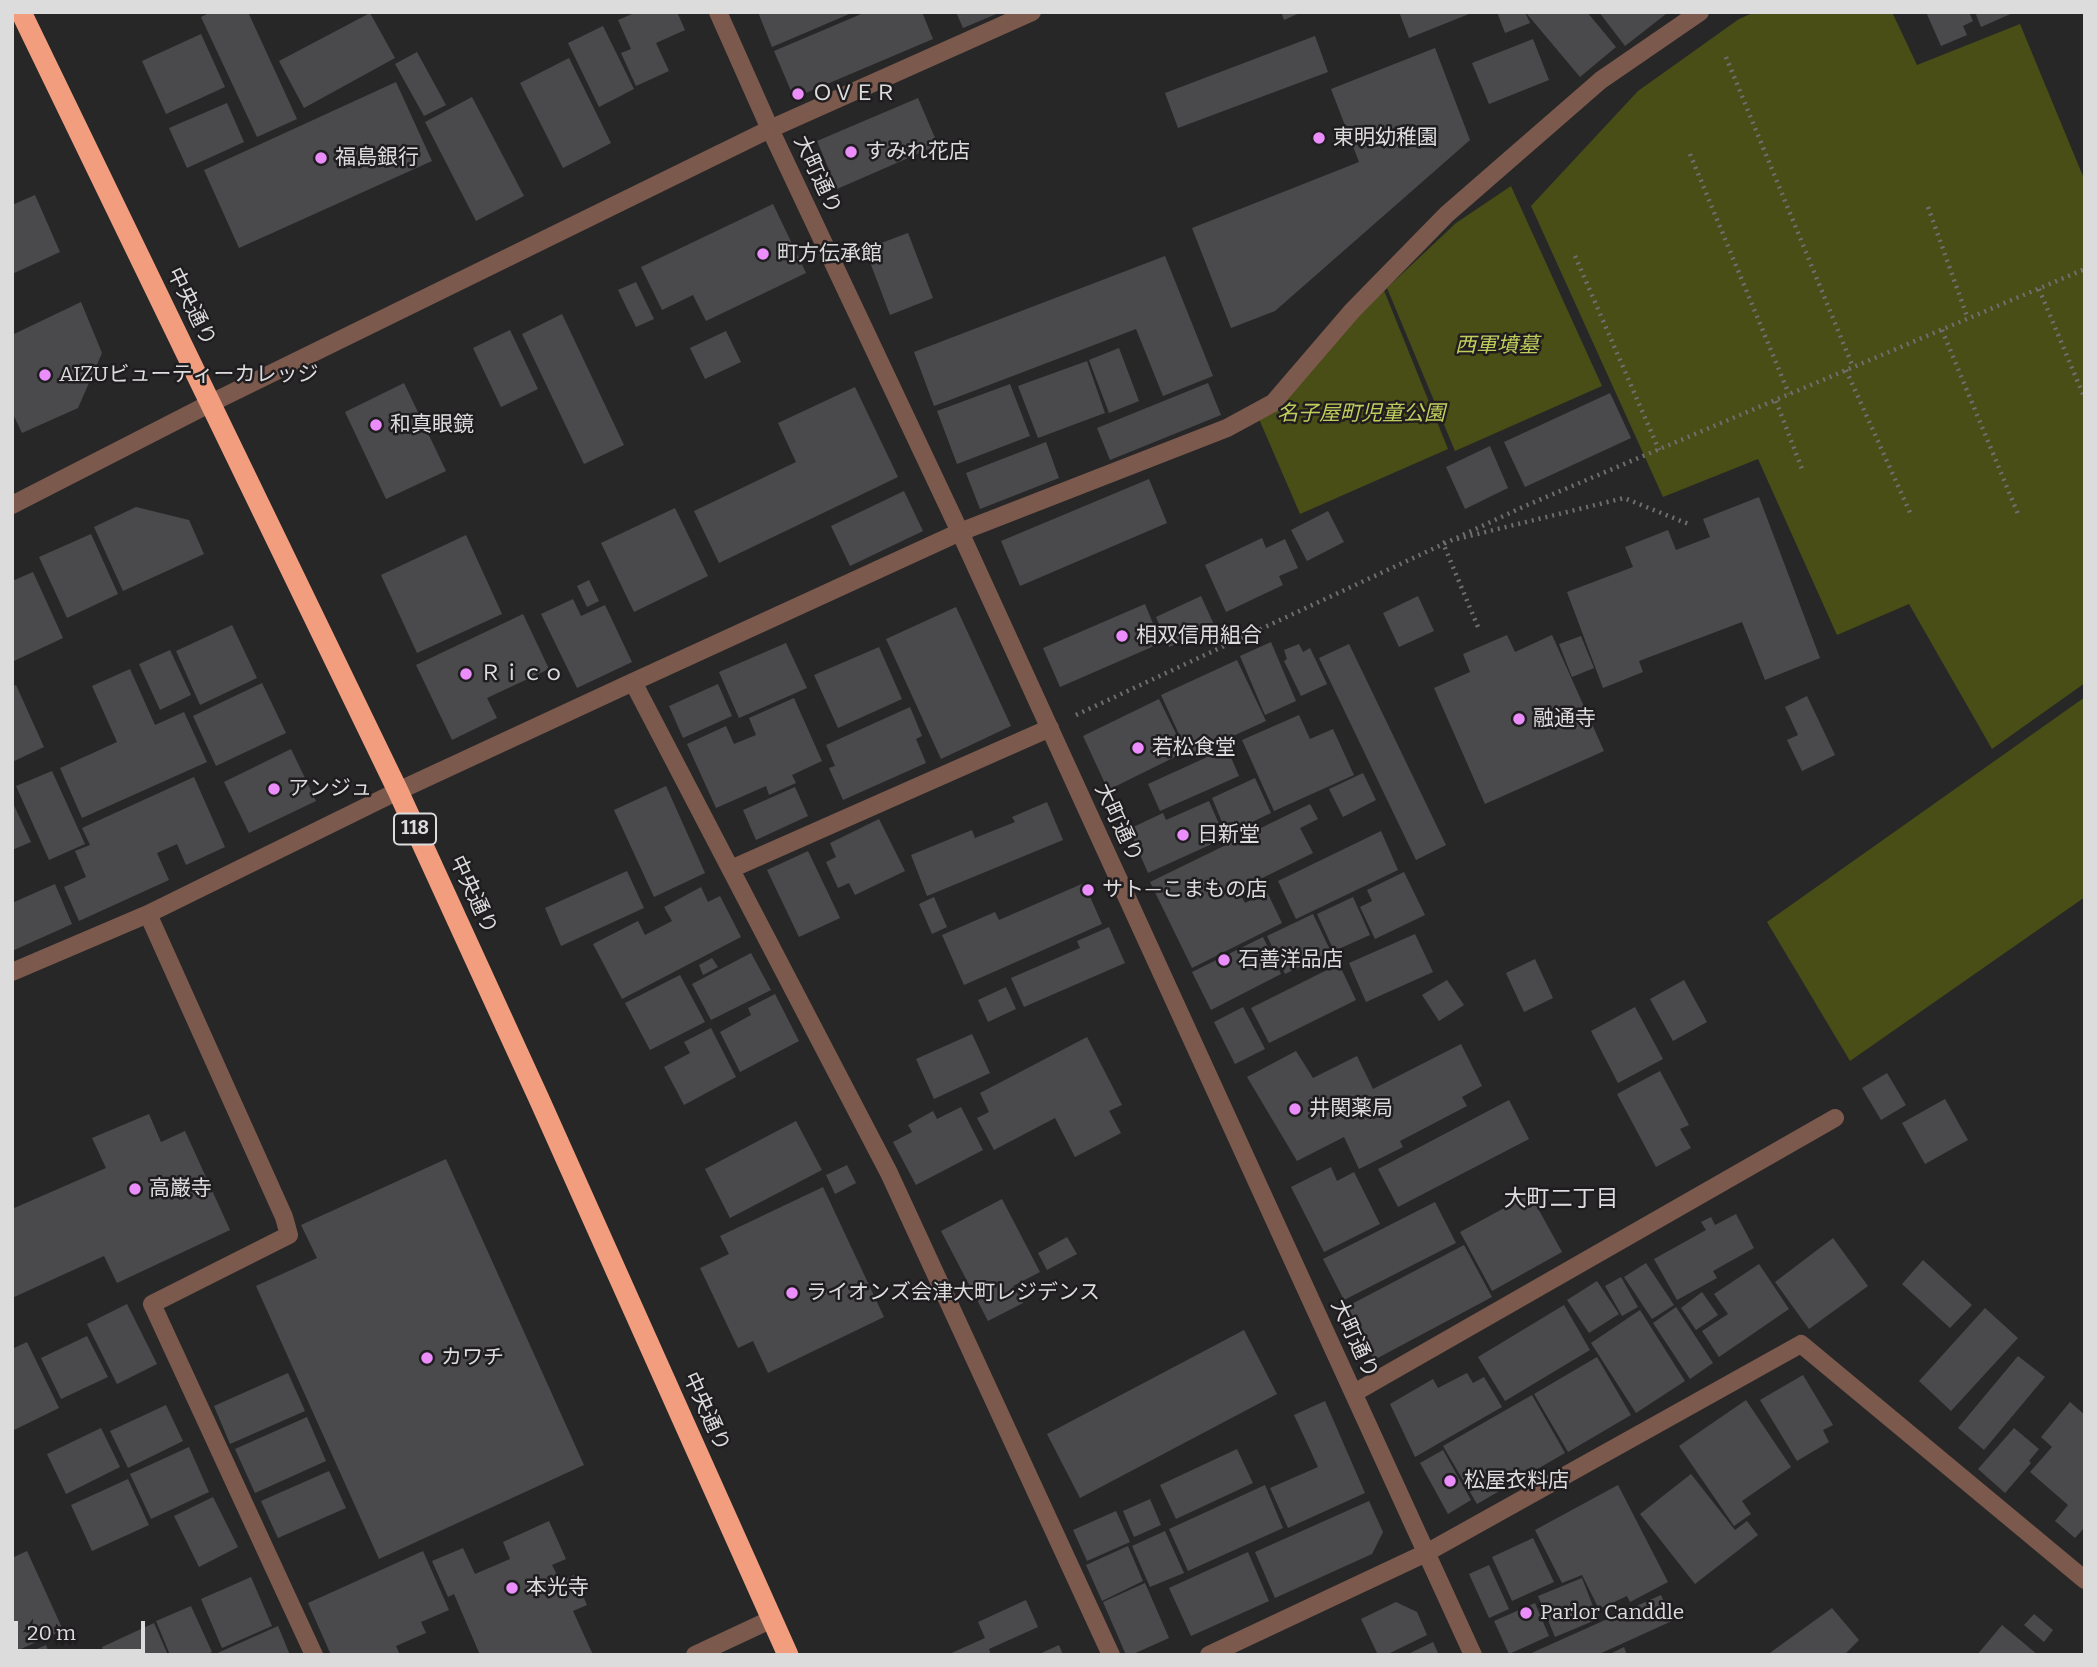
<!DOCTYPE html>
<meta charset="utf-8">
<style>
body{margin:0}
#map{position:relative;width:2097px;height:1667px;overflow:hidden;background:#282728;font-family:Bitter,serif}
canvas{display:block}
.frame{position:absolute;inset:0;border:14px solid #dddcdd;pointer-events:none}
.scale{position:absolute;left:14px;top:1621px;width:131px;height:32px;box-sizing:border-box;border:4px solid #dddcdd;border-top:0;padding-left:9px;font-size:21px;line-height:24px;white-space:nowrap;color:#dddcdd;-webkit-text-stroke:5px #1f1d1f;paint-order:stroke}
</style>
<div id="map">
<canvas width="2097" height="1667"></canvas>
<div class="frame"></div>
<div class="scale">20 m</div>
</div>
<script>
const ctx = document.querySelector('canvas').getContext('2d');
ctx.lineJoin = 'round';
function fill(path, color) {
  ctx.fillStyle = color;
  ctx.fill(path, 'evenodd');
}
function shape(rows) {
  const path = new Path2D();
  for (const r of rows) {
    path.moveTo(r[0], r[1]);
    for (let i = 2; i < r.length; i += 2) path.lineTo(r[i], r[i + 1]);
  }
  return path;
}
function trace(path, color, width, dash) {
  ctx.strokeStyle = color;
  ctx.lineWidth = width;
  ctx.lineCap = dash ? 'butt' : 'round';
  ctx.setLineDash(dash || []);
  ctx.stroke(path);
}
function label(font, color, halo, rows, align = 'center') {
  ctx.font = font + ' Bitter,"Noto Sans JP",serif';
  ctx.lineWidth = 5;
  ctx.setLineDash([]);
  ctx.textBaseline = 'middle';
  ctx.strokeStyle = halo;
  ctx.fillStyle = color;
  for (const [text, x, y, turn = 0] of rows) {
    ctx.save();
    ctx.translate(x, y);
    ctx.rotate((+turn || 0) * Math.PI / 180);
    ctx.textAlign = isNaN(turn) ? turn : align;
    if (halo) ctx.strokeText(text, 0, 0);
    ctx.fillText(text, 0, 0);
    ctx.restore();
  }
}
fill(shape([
 [1755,12,1892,12,1917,65,2020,24,2085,181,2085,683,1992,749,1909,604,1837,635,1758,459,1663,497,1531,206,1638,91,1739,19],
 [1511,186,1602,386,1455,451,1387,288,1456,223],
 [1383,288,1448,449,1300,514,1259,419,1274,413],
 [2085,697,2085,897,1850,1061,1767,922]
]), '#484e15');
fill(shape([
 [211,12,248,12,297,119,257,137,201,17],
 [637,12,677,12,685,30,656,43,669,71,636,86,621,53,631,49,618,20],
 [758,12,854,12,772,47],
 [866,12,922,12,933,39,794,98,774,51],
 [956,12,1001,12,963,28],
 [1281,12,1302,12,1284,20],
 [1399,12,1474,12,1409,38],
 [1497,12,1525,12,1530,23,1505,33],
 [1529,12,1587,12,1616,47,1580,77,1527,14],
 [1599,12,1665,12,1666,14,1625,46],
 [1926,12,1969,12,1973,21,1963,26,1967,35,1941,46],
 [1975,12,2015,12,1981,27],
 [370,13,395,58,304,108,279,61],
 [603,26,634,89,599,107,568,43],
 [201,34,225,87,166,114,142,61],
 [1315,36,1328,72,1178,128,1165,93],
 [1533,39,1549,80,1489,104,1472,63],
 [1435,48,1470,140,1275,311,1231,328,1192,228,1359,162,1331,89],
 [417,52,446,105,424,116,395,64],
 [569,58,611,143,563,168,520,83],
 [396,82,432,161,239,248,204,170],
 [472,97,524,196,476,221,425,122],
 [918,98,938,145,837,189,817,141],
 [227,103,244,142,187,168,169,128],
 [35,195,60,252,12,274,12,205],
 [773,204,806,273,706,321,693,295,662,310,641,267],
 [908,233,933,298,890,315,865,249],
 [1165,256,1213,376,1163,396,1136,329,934,406,914,352],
 [636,282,654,319,636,327,618,290],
 [81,302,102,353,78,408,22,433,12,412,12,335],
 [562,314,624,445,584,464,522,334],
 [510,330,538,389,501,407,473,348],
 [726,331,741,362,705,379,690,348],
 [1119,348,1139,401,1109,413,1089,360],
 [1087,361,1105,413,1038,438,1018,386],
 [404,383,446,471,386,499,345,412],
 [1208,383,1221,415,1110,460,1097,428],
 [1010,384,1030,436,957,464,937,411],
 [855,387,898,477,719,563,694,511,796,462,778,423],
 [1610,393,1631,438,1525,487,1504,442],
 [1046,442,1059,478,980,509,966,473],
 [1490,446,1508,488,1465,509,1446,467],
 [1149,479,1167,523,1020,586,1001,541],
 [904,491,923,531,850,566,831,526],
 [1759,497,1820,658,1765,680,1742,622,1639,661,1643,672,1603,688,1567,592,1633,567,1625,547,1668,530,1676,550,1710,537,1703,519],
 [136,507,189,520,204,554,123,591,94,527],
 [675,508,708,576,634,612,601,543],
 [1328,511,1344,542,1307,561,1291,530],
 [91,534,118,594,67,618,39,557],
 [466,535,502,614,417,653,381,575],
 [1262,538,1266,548,1285,539,1298,568,1279,576,1283,585,1226,612,1205,565],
 [33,572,63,638,14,661,12,581],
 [589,580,599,601,587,607,577,586],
 [1201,596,1215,627,1169,647,1156,617],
 [1418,596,1434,631,1399,647,1383,613],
 [573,599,581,616,605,605,632,662,577,688,541,614],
 [1145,604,1161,643,1060,687,1043,648],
 [956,607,1011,726,941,759,886,639],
 [523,614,549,669,487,698,497,718,452,740,416,665],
 [232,625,257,678,200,705,176,651],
 [1507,635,1515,652,1552,635,1604,751,1485,804,1434,688,1470,672,1463,654],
 [1581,636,1594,668,1572,677,1559,644],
 [1271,642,1296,701,1265,715,1240,656],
 [786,643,807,688,739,718,719,672],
 [1299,644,1303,652,1310,648,1327,684,1301,696,1284,661,1287,659,1284,650],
 [1349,644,1446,845,1416,860,1319,658],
 [879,647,902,699,838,728,814,675],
 [170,650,191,695,160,710,139,664],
 [1237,660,1266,721,1189,756,1161,695],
 [130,669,155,725,184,712,207,762,82,818,60,768,117,742,92,686],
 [262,683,286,733,216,766,193,716],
 [718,684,732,716,683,738,669,706],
 [16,685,44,747,12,762,12,687],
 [1807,696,1835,755,1802,771,1787,740,1798,735,1785,707],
 [794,698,822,761,792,775,796,783,769,795,766,786,716,808,687,744,726,726,734,744,756,735,749,718],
 [1159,699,1185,752,1108,790,1083,736],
 [910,707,922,736,916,739,926,763,843,800,829,768,835,766,826,745],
 [1299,715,1310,739,1333,729,1354,775,1274,811,1242,740],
 [1227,748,1239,776,1160,811,1148,784],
 [291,749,316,801,249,833,224,782],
 [52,771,85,844,49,860,16,786],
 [1363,773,1376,800,1343,817,1329,789],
 [194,777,225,847,186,865,177,844,157,853,169,880,79,921,64,887,86,877,75,851,90,845,82,828],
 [1255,778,1271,813,1227,834,1212,798],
 [666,786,705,873,654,897,614,810],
 [795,787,808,816,756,840,743,810],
 [12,801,31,842,12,850],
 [1209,801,1225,838,1148,873,1129,829,1163,813,1166,820],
 [1047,802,1063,840,927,896,911,855,972,830,975,838,1015,822,1012,817],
 [1310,804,1318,819,1300,828,1313,853,1238,890,1245,903,1267,892,1282,923,1192,968,1150,882],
 [879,819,905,871,855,895,849,883,838,888,826,862,836,857,830,843],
 [1381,831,1398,870,1296,919,1278,881],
 [808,851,840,918,799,937,767,870],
 [627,871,644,908,561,946,545,908],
 [1404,872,1425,915,1375,939,1360,907,1372,901,1367,890],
 [1084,883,1102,924,964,985,942,935,995,912,999,920],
 [55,884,72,924,12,951,12,903],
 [701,887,708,902,720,896,741,937,622,999,593,944,638,921,645,935,672,921,664,907],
 [934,897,947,927,932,934,919,904],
 [1353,897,1370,935,1334,951,1317,914],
 [1313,914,1331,952,1285,974,1267,936],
 [1109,927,1125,963,1024,1007,1011,978,1080,948,1077,941],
 [1415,934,1433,972,1366,1002,1349,963],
 [1263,937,1281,974,1211,1010,1192,972],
 [751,953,771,990,711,1020,692,984],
 [712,958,718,967,703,975,699,965],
 [1535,959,1553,998,1524,1012,1506,973],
 [1339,964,1356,1000,1269,1043,1251,1008],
 [680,975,705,1022,650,1050,625,1003],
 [1447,980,1464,1005,1439,1021,1422,995],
 [1684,980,1707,1022,1673,1041,1650,999],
 [1006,987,1016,1009,988,1022,978,1000],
 [775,994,799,1041,740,1072,720,1032,751,1015,748,1008],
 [1243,1007,1265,1049,1235,1064,1214,1022],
 [1635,1007,1663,1059,1618,1083,1591,1031],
 [711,1028,736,1077,684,1105,664,1067,690,1053,684,1042],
 [972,1034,990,1073,934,1099,916,1059],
 [1087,1037,1122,1105,1109,1111,1121,1133,1075,1157,1055,1118,994,1150,977,1118,989,1112,980,1093],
 [1461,1044,1482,1086,1462,1097,1467,1106,1400,1141,1403,1147,1359,1169,1344,1137,1297,1161,1247,1077,1296,1051,1313,1078,1357,1056,1373,1089],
 [1660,1071,1689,1125,1680,1129,1691,1148,1656,1167,1617,1094],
 [1887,1073,1906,1105,1881,1120,1862,1088],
 [1945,1099,1968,1140,1925,1164,1902,1123],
 [1509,1100,1529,1139,1398,1207,1378,1169],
 [961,1107,983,1150,916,1185,893,1142,912,1132,908,1125,933,1111,937,1119],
 [149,1114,161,1142,185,1131,230,1230,117,1283,104,1256,12,1298,12,1209,106,1168,92,1138],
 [796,1121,822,1170,730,1218,705,1169],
 [446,1159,584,1465,379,1559,256,1286,317,1258,301,1225],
 [847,1165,856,1183,835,1194,826,1175],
 [1331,1167,1337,1181,1354,1172,1380,1224,1324,1252,1291,1187],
 [823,1187,884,1317,768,1373,753,1341,738,1348,700,1268,729,1254,720,1236],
 [1530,1194,1562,1252,1492,1291,1460,1232],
 [1002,1199,1040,1272,1013,1286,1023,1303,988,1321,941,1231],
 [1435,1202,1456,1243,1344,1300,1323,1259],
 [1736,1214,1754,1248,1713,1271,1717,1278,1677,1300,1654,1259,1706,1230,1701,1222,1711,1217,1715,1225],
 [1067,1237,1077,1254,1047,1270,1038,1253],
 [1833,1238,1868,1286,1809,1329,1775,1282],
 [1464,1245,1492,1297,1374,1360,1346,1307],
 [1923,1260,1972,1305,1950,1328,1902,1284],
 [1646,1263,1674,1305,1652,1319,1624,1277],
 [1759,1264,1789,1309,1719,1357,1702,1331,1728,1314,1714,1294],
 [1621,1277,1638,1307,1622,1316,1605,1286],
 [1597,1281,1619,1314,1589,1333,1567,1300],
 [1702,1292,1718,1315,1696,1330,1681,1308],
 [127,1304,157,1364,117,1384,87,1324],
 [1564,1305,1590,1350,1505,1401,1478,1357],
 [1676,1307,1713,1363,1690,1379,1653,1323],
 [1985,1308,2018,1338,1951,1411,1919,1381],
 [1640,1310,1685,1381,1636,1413,1591,1343],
 [1244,1330,1277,1394,1080,1498,1047,1434],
 [87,1336,108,1377,61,1399,41,1358],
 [27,1342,59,1408,12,1431,12,1349],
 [2018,1356,2045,1377,1984,1450,1958,1428],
 [1597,1357,1631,1415,1568,1452,1534,1394],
 [288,1373,305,1411,230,1444,214,1406],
 [1467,1373,1473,1383,1484,1377,1502,1407,1415,1457,1390,1404,1433,1379,1438,1388],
 [1803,1375,1833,1425,1823,1430,1829,1442,1797,1461,1760,1400],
 [1532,1395,1565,1453,1477,1504,1443,1446],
 [1746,1400,1791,1467,1742,1501,1751,1514,1734,1526,1679,1446],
 [1325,1401,1365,1493,1288,1528,1270,1488,1318,1467,1294,1415],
 [2070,1402,2085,1415,2085,1527,2075,1538,2055,1521,2068,1505,2030,1472,2052,1447,2041,1437],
 [166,1405,183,1441,128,1468,110,1431],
 [307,1417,326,1461,255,1493,235,1449],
 [101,1428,120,1467,66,1494,47,1454],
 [2014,1428,2039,1449,2029,1461,2031,1463,2005,1493,1978,1469],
 [189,1447,209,1492,151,1519,130,1474],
 [1237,1449,1253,1483,1176,1519,1160,1485],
 [1443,1450,1471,1500,1448,1514,1420,1463],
 [329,1471,346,1508,278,1538,261,1501],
 [1691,1474,1735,1530,1747,1521,1758,1535,1695,1584,1640,1514],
 [128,1479,149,1525,92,1551,71,1505],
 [1265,1485,1283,1528,1188,1571,1169,1529],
 [1618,1485,1668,1582,1630,1602,1627,1596,1599,1609,1582,1575,1562,1583,1535,1530],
 [213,1497,238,1547,199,1567,174,1516],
 [1150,1499,1161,1525,1134,1537,1123,1511],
 [1369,1501,1383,1532,1372,1554,1275,1598,1255,1552],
 [1116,1511,1130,1542,1087,1561,1073,1530],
 [549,1521,566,1559,552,1565,560,1581,574,1575,587,1605,573,1611,593,1655,480,1655,454,1594,448,1597,432,1561,463,1548,475,1574,510,1559,503,1542],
 [1165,1531,1184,1573,1150,1587,1132,1546],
 [1533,1538,1554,1582,1512,1601,1492,1557],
 [1128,1546,1143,1581,1102,1601,1086,1565],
 [27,1551,63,1630,12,1653,12,1558],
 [423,1551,449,1610,421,1622,426,1633,396,1646,400,1655,331,1655,308,1603],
 [1248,1552,1269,1601,1191,1636,1169,1588],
 [1489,1565,1509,1609,1489,1618,1469,1574],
 [251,1577,272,1626,222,1648,201,1599],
 [1582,1578,1598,1619,1555,1637,1538,1596],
 [1145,1583,1169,1638,1131,1655,1126,1655,1103,1602],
 [1661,1595,1672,1621,1597,1655,1527,1655],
 [1026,1600,1038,1627,989,1649,991,1655,947,1655,985,1638,978,1622],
 [1396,1602,1417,1612,1427,1635,1386,1655,1378,1655,1361,1619],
 [1535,1603,1549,1636,1509,1654,1494,1621],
 [191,1606,212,1652,206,1655,170,1655,156,1621],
 [1832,1608,1859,1640,1844,1655,1767,1655],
 [2034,1614,2053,1630,2044,1642,2024,1625],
 [154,1623,168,1655,105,1655,102,1647],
 [2002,1625,2038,1655,1977,1655],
 [278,1626,290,1655,213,1655],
 [1433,1642,1439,1655,1406,1655],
 [46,1645,50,1655,23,1655],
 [1059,1645,1063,1655,1037,1655],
 [1624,1647,1627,1655,1608,1655]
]), '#4a4a4d');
trace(shape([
 [1726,57,1853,367],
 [1690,154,1789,394],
 [1928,207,1968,319],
 [1575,256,1659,450],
 [2039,289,2085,399],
 [1942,330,2018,514],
 [1846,370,1912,517],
 [1776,401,1802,469],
 [1457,539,1624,498,1691,525],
 [1445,542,1443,543,1478,627],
 [1076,715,1525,506,2085,269]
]), '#6f6e6f', 4.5, [2, 5]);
trace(shape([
 [718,12,770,129,960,532,1473,1655],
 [12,505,211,403,770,129,1032,12],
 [633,682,960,532,1227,428,1273,403,1352,311,1447,214,1601,80,1700,12],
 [731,869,1050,728],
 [148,914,284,1217,289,1235,152,1304,314,1655],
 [12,972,148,914,398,791,633,682,889,1173,1111,1655],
 [1354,1393,1835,1118],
 [695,1655,772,1619],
 [1209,1655,1426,1553,1801,1344,2085,1580]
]), '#7c594d', 18);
trace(shape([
 [21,12,398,791,540,1101,788,1655]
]), '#f29d7e', 21);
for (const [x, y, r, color] of [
 [798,94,7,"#eb8dfb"],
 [1319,138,7,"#eb8dfb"],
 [851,152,7,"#eb8dfb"],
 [321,158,7,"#eb8dfb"],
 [763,254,7,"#eb8dfb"],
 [45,375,7,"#eb8dfb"],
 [376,425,7,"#eb8dfb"],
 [1122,636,7,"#eb8dfb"],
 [466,674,7,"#eb8dfb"],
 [1519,719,7,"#eb8dfb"],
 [1138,748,7,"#eb8dfb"],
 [274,789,7,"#eb8dfb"],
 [1183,835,7,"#eb8dfb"],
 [1088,890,7,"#eb8dfb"],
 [1224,960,7,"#eb8dfb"],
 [1295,1109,7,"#eb8dfb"],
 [135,1189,7,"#eb8dfb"],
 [792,1293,7,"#eb8dfb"],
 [427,1358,7,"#eb8dfb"],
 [1450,1481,7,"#eb8dfb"],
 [512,1588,7,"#eb8dfb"],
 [1526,1613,7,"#eb8dfb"]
]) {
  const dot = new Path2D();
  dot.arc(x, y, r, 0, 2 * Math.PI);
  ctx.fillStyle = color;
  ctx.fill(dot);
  trace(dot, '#1f1d1f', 2.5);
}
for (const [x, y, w] of [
 [415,829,42]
]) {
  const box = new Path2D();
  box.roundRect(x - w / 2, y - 15.5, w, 31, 5);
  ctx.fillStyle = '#1f1d1f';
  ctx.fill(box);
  trace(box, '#dddcdd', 2);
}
label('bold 19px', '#dddcdd', null, [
 ["118",415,829]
]);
label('21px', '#dddcdd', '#1f1d1f', [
 ["ＯＶＥＲ",812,94],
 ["東明幼稚園",1333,138],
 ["すみれ花店",865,152],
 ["福島銀行",335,158],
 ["町方伝承館",777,254],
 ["AIZUビューティーカレッジ",59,375],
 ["和真眼鏡",390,425],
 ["相双信用組合",1136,636],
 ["Ｒｉｃｏ",480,674],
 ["融通寺",1533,719],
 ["若松食堂",1152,748],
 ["アンジュ",288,789],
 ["日新堂",1197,835],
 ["サト―こまもの店",1102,890],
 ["石善洋品店",1238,960],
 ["井関薬局",1309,1109],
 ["高巌寺",149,1189],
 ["ライオンズ会津大町レジデンス",806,1293],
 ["カワチ",441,1358],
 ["松屋衣料店",1464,1481],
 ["本光寺",526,1588],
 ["Parlor Canddle",1540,1613]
], 'left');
label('21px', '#dddcdd', '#1f1d1f', [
 ["大町通り",817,175,65],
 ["中央通り",191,307,64],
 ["大町通り",1118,823,65],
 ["中央通り",473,895,65],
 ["大町通り",1354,1339,65],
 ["中央通り",706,1412,66]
]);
label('italic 21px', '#bfce5b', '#1f1d1f', [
 ["西軍墳墓",1497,346],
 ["名子屋町児童公園",1361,414]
]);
label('23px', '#dddbde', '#1f1d1f', [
 ["大町二丁目",1561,1200]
]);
</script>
